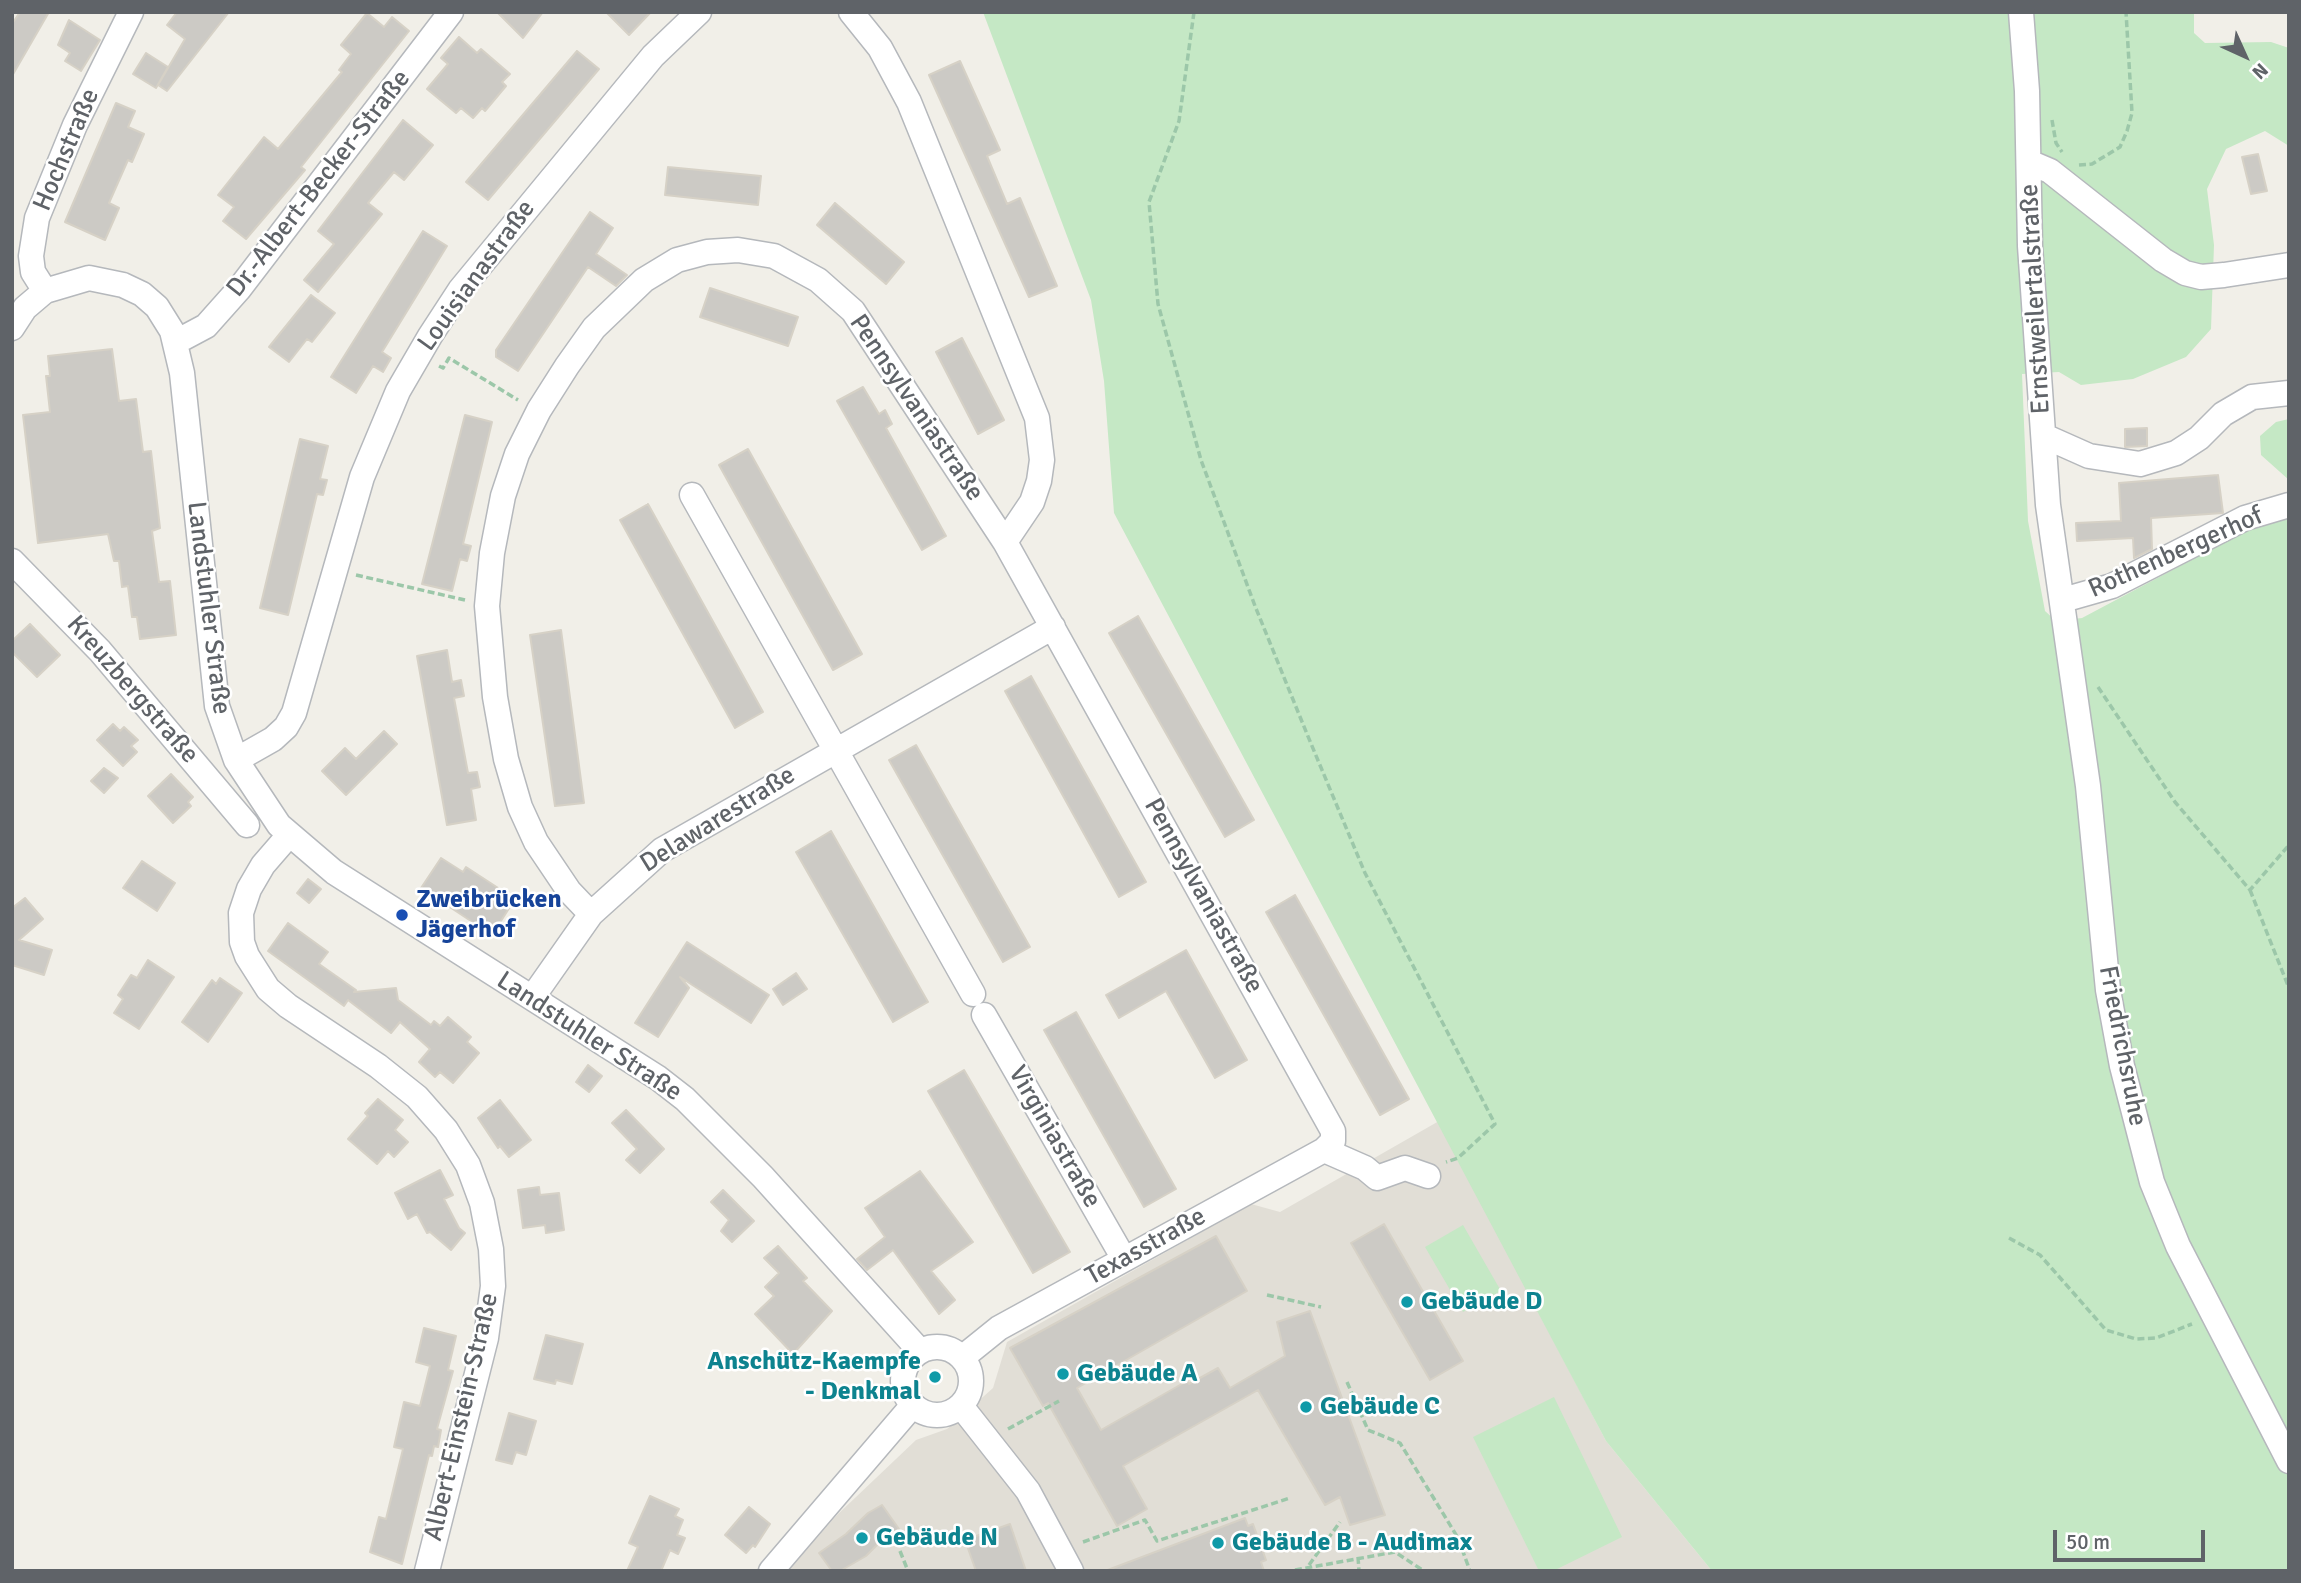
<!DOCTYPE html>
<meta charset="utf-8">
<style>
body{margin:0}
#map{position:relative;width:2301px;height:1583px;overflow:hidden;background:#f1efe8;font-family:Signika,sans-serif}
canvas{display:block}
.frame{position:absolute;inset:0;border:14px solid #5f6368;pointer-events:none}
.north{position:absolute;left:2210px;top:21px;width:70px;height:70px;-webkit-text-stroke:5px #fff;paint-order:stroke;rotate:135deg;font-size:19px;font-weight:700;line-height:28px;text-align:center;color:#5f6368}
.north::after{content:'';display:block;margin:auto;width:24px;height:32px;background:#5f6368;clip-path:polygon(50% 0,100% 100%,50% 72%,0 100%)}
.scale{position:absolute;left:2053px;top:1530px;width:152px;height:32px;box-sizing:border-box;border:4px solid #5f6368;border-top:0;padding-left:9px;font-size:21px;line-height:24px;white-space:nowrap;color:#5f6368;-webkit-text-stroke:5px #fff;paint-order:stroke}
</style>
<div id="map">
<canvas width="2301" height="1583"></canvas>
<div class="frame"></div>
<div class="north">N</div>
<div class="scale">50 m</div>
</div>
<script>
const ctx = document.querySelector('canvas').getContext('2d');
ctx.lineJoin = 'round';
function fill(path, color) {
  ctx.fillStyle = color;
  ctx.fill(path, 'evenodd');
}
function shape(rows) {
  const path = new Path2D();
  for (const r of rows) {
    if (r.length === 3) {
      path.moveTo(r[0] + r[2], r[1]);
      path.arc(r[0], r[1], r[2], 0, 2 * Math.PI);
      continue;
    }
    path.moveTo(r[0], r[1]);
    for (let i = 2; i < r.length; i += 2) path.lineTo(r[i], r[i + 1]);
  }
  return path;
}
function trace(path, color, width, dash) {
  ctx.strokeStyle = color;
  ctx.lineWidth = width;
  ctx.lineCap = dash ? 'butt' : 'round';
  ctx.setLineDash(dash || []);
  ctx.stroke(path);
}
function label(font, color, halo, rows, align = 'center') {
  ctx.font = font + ' Signika,sans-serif';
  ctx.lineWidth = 5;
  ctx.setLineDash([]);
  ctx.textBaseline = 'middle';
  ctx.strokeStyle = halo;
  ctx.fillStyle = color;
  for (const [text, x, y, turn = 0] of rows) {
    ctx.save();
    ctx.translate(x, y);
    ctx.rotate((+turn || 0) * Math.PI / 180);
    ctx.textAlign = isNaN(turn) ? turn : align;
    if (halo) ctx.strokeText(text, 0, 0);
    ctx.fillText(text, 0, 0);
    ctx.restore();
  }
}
fill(shape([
 [1439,1121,1606,1441,1712,1571,788,1571,836,1516,916,1440,947,1429,993,1388,1007,1342,1251,1204,1280,1212]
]), '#e1ded6');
fill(shape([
 [983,12,2194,12,2194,33,2205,43,2271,42,2289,48,2289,146,2265,131,2226,149,2207,189,2214,245,2211,329,2186,357,2133,379,2081,385,2059,372,2022,374,2028,521,2045,611,2056,621,2082,618,2244,532,2289,518,2289,1571,1712,1571,1606,1441,1114,513,1104,381,1091,300],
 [2289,419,2289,480,2261,455,2260,436,2276,422],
 [1463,1225,1501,1291,1463,1312,1425,1247],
 [1554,1397,1622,1537,1553,1571,1539,1571,1473,1437]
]), '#c5e8c5');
const building = shape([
 [20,12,49,12,12,76,12,24,20,12],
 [177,12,229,12,167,91,158,85,185,39,167,25,177,12],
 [497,12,543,12,523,38,497,12],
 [606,12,651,12,629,35,606,12],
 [367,13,384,27,392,17,409,31,301,167,305,170,246,239,223,221,234,207,218,195,264,137,278,149,342,72,339,70,351,54,341,45,367,13],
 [69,20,100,40,81,71,65,61,70,53,58,45,69,20],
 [459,37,477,53,481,49,510,74,502,82,506,86,485,111,482,108,473,118,461,108,456,113,427,89,448,64,441,58,459,37],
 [577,51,599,69,488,200,466,182,577,51],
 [146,53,168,67,156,88,133,74,146,53],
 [960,61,1000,150,987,156,1007,204,1020,198,1057,286,1029,297,929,75,960,61],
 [116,103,135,111,128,127,144,134,132,162,128,160,109,203,119,208,105,240,65,222,116,103],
 [403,120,433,145,404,180,394,172,368,203,382,214,318,292,304,280,334,244,318,231,403,120],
 [2258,154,2267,191,2251,194,2242,157,2258,154],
 [668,167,761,176,758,205,665,195,668,167],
 [835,203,904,262,886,284,817,225,835,203],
 [590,212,613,228,596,254,627,275,616,286,588,267,518,371,496,357,496,350,590,212],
 [423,231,447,246,382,352,391,358,383,372,373,366,356,393,331,377,423,231],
 [710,288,798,317,788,346,700,317,710,288],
 [311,295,335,313,312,342,307,339,289,362,269,347,311,295],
 [962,338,1004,420,978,434,936,352,962,338],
 [112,349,119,401,136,399,143,452,151,451,160,528,152,531,159,582,170,581,176,635,140,639,137,617,132,617,128,586,122,587,119,561,114,561,108,534,38,543,23,415,50,412,46,376,50,376,48,356,112,349],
 [863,387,879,414,885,410,892,424,886,428,946,536,922,550,837,401,863,387],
 [465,415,492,422,463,544,471,546,467,561,460,559,452,591,422,584,465,415],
 [2147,428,2147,446,2125,447,2125,429,2147,428],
 [300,439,328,446,320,479,327,480,323,495,317,494,288,615,260,608,300,439],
 [748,449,862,654,833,670,719,465,748,449],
 [2218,475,2223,513,2151,518,2152,549,2134,558,2133,538,2077,541,2076,523,2121,521,2119,483,2218,475],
 [648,504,763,712,735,728,620,520,648,504],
 [1138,616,1254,820,1225,837,1109,633,1138,616],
 [30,624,60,655,37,677,12,652,12,641,30,624],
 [561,630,584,803,555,806,530,635,561,630],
 [447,650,452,682,461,680,464,696,454,698,468,773,477,772,480,787,471,789,476,820,447,825,417,656,447,650],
 [1031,676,1146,882,1119,897,1005,691,1031,676],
 [113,724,120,731,124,727,138,740,131,746,137,752,123,766,97,740,113,724],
 [384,731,397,744,346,795,322,771,345,748,356,759,384,731],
 [916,745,1030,947,1003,962,889,760,916,745],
 [104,768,118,778,104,793,91,781,104,768],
 [171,774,193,797,188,802,191,806,173,823,148,796,171,774],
 [831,831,928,1002,893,1022,796,852,831,831],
 [441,858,463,872,466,867,515,899,492,935,421,888,441,858],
 [142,861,175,883,157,911,123,888,142,861],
 [308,879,321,889,309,903,297,893,308,879],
 [1295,895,1409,1099,1380,1115,1266,912,1295,895],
 [25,898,43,919,19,940,52,950,44,975,12,965,12,908,25,898],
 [288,923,328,952,319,964,356,990,354,992,396,988,398,1000,431,1025,434,1021,440,1026,448,1017,471,1037,467,1042,479,1053,453,1083,440,1072,435,1077,419,1062,430,1049,400,1022,391,1033,348,1000,344,1006,268,951,288,923],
 [687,942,769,995,751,1023,680,977,689,988,658,1037,635,1023,687,942],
 [1186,950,1247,1060,1215,1078,1166,991,1119,1018,1106,995,1186,950],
 [148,960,174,977,139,1029,114,1013,123,999,118,995,131,975,137,978,148,960],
 [796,973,807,989,783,1005,773,989,796,973],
 [220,978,242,993,208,1042,182,1022,212,980,216,984,220,978],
 [1076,1012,1176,1189,1144,1207,1044,1030,1076,1012],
 [588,1065,602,1076,589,1092,576,1082,588,1065],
 [964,1070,1070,1252,1033,1273,928,1091,964,1070],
 [378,1099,403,1120,395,1130,408,1142,394,1157,388,1151,377,1164,348,1139,368,1116,365,1113,378,1099],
 [500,1100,531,1140,509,1157,500,1146,498,1148,478,1118,500,1100],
 [626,1110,664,1149,640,1173,626,1160,637,1149,612,1123,626,1110],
 [440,1170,453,1195,444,1199,459,1228,465,1233,451,1250,430,1232,427,1233,417,1214,408,1219,395,1193,440,1170],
 [920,1171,973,1242,931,1271,955,1300,939,1314,893,1250,867,1270,857,1259,885,1237,865,1208,920,1171],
 [539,1187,540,1195,559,1193,564,1230,546,1233,545,1225,523,1228,518,1190,539,1187],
 [723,1190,754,1221,732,1242,721,1231,729,1220,711,1202,723,1190],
 [1384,1224,1463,1361,1430,1380,1351,1243,1384,1224],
 [1216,1236,1247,1291,1077,1388,1101,1430,1187,1381,1189,1384,1218,1368,1230,1388,1285,1356,1277,1322,1310,1311,1385,1515,1350,1525,1340,1497,1325,1505,1258,1390,1123,1466,1147,1509,1117,1526,1048,1403,1043,1406,1010,1348,1216,1236],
 [778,1246,807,1278,803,1281,832,1311,793,1354,755,1314,774,1296,765,1287,779,1273,764,1258,778,1246],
 [424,1328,456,1336,448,1370,453,1371,437,1429,441,1430,438,1447,434,1446,432,1456,429,1455,402,1564,370,1552,379,1517,386,1519,403,1449,394,1447,404,1402,420,1406,430,1366,416,1362,424,1328],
 [546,1335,583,1344,572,1384,556,1380,555,1384,534,1379,546,1335],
 [509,1413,536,1421,526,1455,516,1452,512,1464,496,1460,509,1413],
 [650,1496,679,1509,675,1516,683,1520,677,1535,685,1538,678,1554,670,1550,661,1571,627,1571,638,1547,629,1543,650,1496],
 [882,1505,899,1529,885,1537,866,1556,840,1571,832,1571,819,1553,846,1534,868,1513,882,1505],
 [749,1507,770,1524,755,1547,753,1545,746,1553,725,1535,749,1507],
 [1245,1518,1248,1526,1253,1524,1266,1560,1261,1562,1264,1571,1105,1571,1245,1518],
 [1010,1524,1026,1571,976,1571,965,1540,1010,1524]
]);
fill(building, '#cccac5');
trace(building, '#d6d1c6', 2);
const minor = shape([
 [851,12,880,48,909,102,1037,418,1042,460,1039,481,1032,502,1005,542],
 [2021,12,2027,91,2030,246,2048,505,2088,786,2108,990,2122,1066,2152,1182,2178,1246,2289,1461],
 [2029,162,2050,171,2163,260,2185,273,2201,277,2224,275,2289,265],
 [45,291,33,272,31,256,37,218,75,125,131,12],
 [12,328,25,308,45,291,89,278,123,285,142,294,157,307,172,331,182,373,217,706,236,760,279,825,334,872,658,1078,685,1099,763,1177,920,1351],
 [176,342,206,326,239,289,451,12],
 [2044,436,2089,456,2140,464,2176,453,2199,438,2223,414,2252,397,2289,393],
 [692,495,973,994],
 [12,561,100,651,247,825],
 [2063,600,2112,586,2245,518,2289,505],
 [236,760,273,739,286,727,294,713,362,477,398,391,430,336,460,290,653,56,699,12],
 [289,835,263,865,249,889,241,913,242,942,247,956,268,989,288,1006,378,1066,417,1097,446,1130,468,1165,482,1203,491,1249,493,1286,486,1338,427,1571],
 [591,914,569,891,536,842,520,807,506,759,495,697,487,606,492,553,503,496,517,454,539,410,567,366,594,328,644,280,677,260,707,252,738,250,774,256,818,280,853,311,1005,542,1333,1131,1333,1141,1324,1150,999,1328,963,1357],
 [532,998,591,914,662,850,1053,627],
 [984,1015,1124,1259],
 [1324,1150,1365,1168,1377,1178,1405,1168,1428,1176],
 [937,1381,34],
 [961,1406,1028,1491,1071,1571],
 [771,1571,913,1405]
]);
trace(minor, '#b5b8bc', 27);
trace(shape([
 [1194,12,1179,121,1149,202,1158,304,1201,460,1255,606,1307,734,1365,873,1495,1124,1458,1158,1446,1162],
 [2052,120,2056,143,2062,152],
 [2079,165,2092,164,2120,147,2127,131,2132,113,2126,12],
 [439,366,443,368,449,358,518,400],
 [356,575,465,600],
 [2098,687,2175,802,2250,890,2289,845],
 [2250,890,2289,988],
 [2009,1238,2040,1255,2106,1330,2136,1339,2156,1338,2192,1324],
 [1267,1295,1321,1307],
 [1347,1382,1368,1430,1400,1443,1458,1538,1470,1571],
 [1008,1429,1059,1401],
 [1083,1542,1145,1520,1157,1541,1290,1498],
 [900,1551,908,1571],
 [1358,1557,1359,1571],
 [1309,1565,1340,1522],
 [1295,1570,1395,1552,1424,1571]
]), '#9cc7a9', 3.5, [7, 3.5]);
trace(minor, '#fff', 24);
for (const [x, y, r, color] of [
 [402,915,7,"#1a4fb4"],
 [1407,1302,7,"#0f9aa8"],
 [1063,1374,7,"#0f9aa8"],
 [935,1377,7,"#0f9aa8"],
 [1306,1407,7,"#0f9aa8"],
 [862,1538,7,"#0f9aa8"],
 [1218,1543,7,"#0f9aa8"]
]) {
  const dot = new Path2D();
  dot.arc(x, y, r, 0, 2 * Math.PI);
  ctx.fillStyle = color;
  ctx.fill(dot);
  trace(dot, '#fff', 2.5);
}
label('26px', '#5f6368', '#fff', [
 ["Hochstraße",67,150,-67],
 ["Dr.-Albert-Becker-Straße",319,184,-52],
 ["Louisianastraße",477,276,-54],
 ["Ernstweilertalstraße",2036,299,-93],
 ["Pennsylvaniastraße",916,408,56],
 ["Rothenbergerhof",2176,553,-24],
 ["Landstuhler Straße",208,608,83],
 ["Kreuzbergstraße",132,690,49],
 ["Delawarestraße",718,820,-32],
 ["Pennsylvaniastraße",1203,896,61],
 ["Landstuhler Straße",589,1037,33],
 ["Friedrichsruhe",2122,1046,79],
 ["Virginiastraße",1054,1137,60],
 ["Texasstraße",1146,1247,-29],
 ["Albert-Einstein-Straße",462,1417,-77]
]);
label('bold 26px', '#164399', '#fff', [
 ["Zweibrücken",416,900],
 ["Jägerhof",416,930]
], 'left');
label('bold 26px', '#0d838f', '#fff', [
 ["Gebäude D",1421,1302],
 ["Anschütz-Kaempfe",921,1362,"right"],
 ["- Denkmal",921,1392,"right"],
 ["Gebäude A",1077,1374],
 ["Gebäude C",1320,1407],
 ["Gebäude N",876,1538],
 ["Gebäude B - Audimax",1232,1543]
], 'left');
</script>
